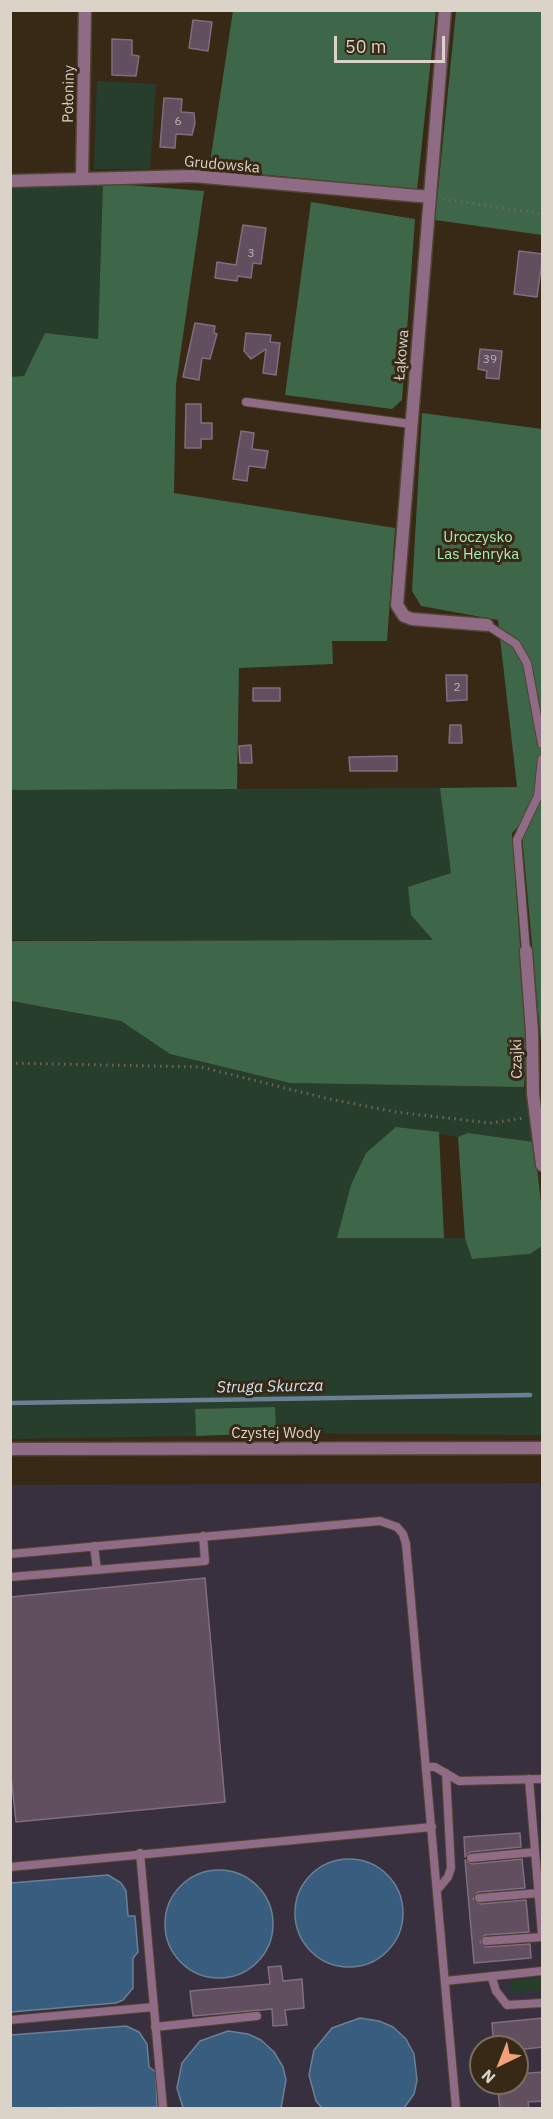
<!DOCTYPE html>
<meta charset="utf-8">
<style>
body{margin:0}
#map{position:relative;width:553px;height:2119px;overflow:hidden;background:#372916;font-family:"IBM Plex Sans",sans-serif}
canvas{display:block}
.frame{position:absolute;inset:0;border:12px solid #dcd3c8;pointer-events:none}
.north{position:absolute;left:469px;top:2035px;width:60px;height:60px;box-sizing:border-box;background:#372916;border:2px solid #796d5d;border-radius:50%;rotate:223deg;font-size:16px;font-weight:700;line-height:24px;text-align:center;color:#dcd3c8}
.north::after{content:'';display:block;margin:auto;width:21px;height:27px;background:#f1a27b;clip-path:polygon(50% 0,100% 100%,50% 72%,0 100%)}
.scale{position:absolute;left:334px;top:36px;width:111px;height:27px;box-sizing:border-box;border:3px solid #dcd3c8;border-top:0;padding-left:8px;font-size:18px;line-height:21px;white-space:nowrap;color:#dcd3c8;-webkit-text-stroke:4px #372916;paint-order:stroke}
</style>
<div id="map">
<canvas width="553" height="2119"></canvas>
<div class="frame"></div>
<div class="north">N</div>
<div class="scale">50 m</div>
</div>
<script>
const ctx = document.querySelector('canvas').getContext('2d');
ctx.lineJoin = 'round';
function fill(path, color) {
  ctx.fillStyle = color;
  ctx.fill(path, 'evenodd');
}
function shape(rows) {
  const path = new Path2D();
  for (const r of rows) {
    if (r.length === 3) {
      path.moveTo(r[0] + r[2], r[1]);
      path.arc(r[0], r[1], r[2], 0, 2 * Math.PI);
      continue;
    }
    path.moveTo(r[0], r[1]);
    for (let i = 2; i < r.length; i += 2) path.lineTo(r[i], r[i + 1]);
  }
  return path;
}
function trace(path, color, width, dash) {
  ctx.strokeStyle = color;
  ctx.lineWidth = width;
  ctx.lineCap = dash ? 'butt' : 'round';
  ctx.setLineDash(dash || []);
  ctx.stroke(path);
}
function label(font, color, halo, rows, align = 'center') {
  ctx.font = font + ' "IBM Plex Sans",sans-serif';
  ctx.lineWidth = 6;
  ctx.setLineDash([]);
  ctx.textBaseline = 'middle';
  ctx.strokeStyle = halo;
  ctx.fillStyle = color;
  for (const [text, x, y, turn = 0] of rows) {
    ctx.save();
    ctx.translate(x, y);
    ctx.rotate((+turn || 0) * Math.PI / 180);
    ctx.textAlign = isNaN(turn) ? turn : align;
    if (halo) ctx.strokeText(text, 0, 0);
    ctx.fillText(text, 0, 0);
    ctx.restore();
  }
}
fill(shape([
 [539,1483,542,1489,542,2108,11,2108,10,1485],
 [481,2047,517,2047,517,2083,481,2083]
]), '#382f3f');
fill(shape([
 [97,81,156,84,150,169,94,169],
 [103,183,98,339,45,333,24,377,11,377,10,185],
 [440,788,451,873,433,940,11,940,10,790],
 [10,1001,121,1021,170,1054,290,1083,524,1087,534,1142,468,1133,458,1137,396,1127,338,1238,465,1238,473,1259,530,1254,542,1246,541,1435,276,1433,274,1407,195,1409,196,1436,11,1439],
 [542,1977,542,1991,515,1993,508,1989,511,1981]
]), '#273e2d');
fill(shape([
 [233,11,436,11,417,190,209,169],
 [456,11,542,11,542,235,435,220],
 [103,183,204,191,176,384,174,493,395,528,387,641,332,641,333,664,239,668,237,789,11,790,10,377,24,376,45,333,98,339],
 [311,202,415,219,402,400,392,409,285,395],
 [422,413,542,429,542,1054,521,824,512,833,527,1044,524,1087,290,1083,170,1054,121,1021,11,1001,10,941,433,940,411,915,408,887,451,873,440,788,517,787,498,620,421,606,412,591],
 [396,1127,439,1132,444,1238,337,1238,351,1185,366,1153],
 [468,1133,534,1142,542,1211,542,1246,530,1254,472,1259,465,1238,458,1137],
 [275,1407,276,1433,196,1436,195,1409]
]), '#3e6749');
const water = shape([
 [349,1913,54],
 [219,1924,54],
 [108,1875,121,1883,126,1891,128,1916,135,1916,138,1952,133,1958,133,1988,123,2000,116,2003,11,2012,11,1883,108,1875],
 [360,2018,379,2021,393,2027,406,2039,414,2054,417,2080,414,2094,404,2108,322,2108,316,2101,309,2075,314,2050,332,2028,360,2018],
 [126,2026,139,2032,147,2044,149,2067,156,2072,157,2107,11,2108,11,2035,126,2026],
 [228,2031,248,2034,261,2040,274,2052,283,2067,286,2080,281,2108,183,2108,177,2088,182,2063,200,2041,228,2031]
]);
fill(water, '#395d7e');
trace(water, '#6a8094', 1.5);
trace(shape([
 [10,1403,530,1395]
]), '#6a8094', 4.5);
const building = shape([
 [193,20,212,22,208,51,189,48,193,20],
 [112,39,132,40,132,55,139,56,136,76,112,75,112,39],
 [164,98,182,99,181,112,194,113,195,123,192,135,176,134,175,148,160,147,164,98],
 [243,225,266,228,261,264,253,263,251,278,238,276,237,281,215,278,217,262,236,265,243,225],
 [519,251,543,254,537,297,514,294,519,251],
 [195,323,215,326,214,333,217,334,210,359,202,358,199,380,183,377,195,323],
 [246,333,271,335,270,342,280,343,276,375,263,373,266,349,251,359,244,351,246,333],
 [480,349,502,351,499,379,486,378,487,371,478,369,480,349],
 [186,404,201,404,201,423,212,423,212,439,201,439,201,448,185,448,186,404],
 [241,431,254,433,252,449,268,451,265,468,249,466,247,481,233,479,241,431],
 [446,675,467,675,467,700,447,701,446,675],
 [253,688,280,688,280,701,253,701,253,688],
 [450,725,461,725,462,743,449,743,450,725],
 [251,745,252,763,240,763,239,746,251,745],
 [397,756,397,771,350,771,349,757,397,756],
 [205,1578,225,1802,16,1822,10,1766,10,1597,205,1578],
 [520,1833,521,1847,470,1852,465,1857,464,1837,520,1833],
 [522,1859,525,1888,478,1892,473,1899,480,1904,526,1900,529,1932,485,1935,480,1942,486,1947,530,1944,531,1958,474,1963,465,1860,472,1864,522,1859],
 [281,1966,283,1981,302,1979,304,2008,285,2010,287,2025,273,2026,272,2009,193,2016,190,1991,270,1984,268,1967,281,1966],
 [543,2018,543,2047,517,2050,517,2047,494,2047,492,2023,543,2018],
 [543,2072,543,2101,528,2102,529,2109,500,2109,497,2083,517,2083,517,2074,543,2072]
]);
fill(building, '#614e5f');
trace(building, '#816d7f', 1.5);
const service = shape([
 [246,402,411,424],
 [487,625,516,644,527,663,542,744],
 [526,951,517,840,538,796,542,759],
 [94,1546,97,1570],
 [10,1554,380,1521,397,1527,403,1534,406,1544,456,2108],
 [10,1577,205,1561,203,1536],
 [426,1767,435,1767,459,1781,542,1779],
 [529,1779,542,1935],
 [140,1853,163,2108],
 [471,1858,535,1852],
 [10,1867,432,1827],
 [438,1889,448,1877,451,1868,446,1773],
 [479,1898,539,1893],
 [486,1941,542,1937],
 [492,1978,496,1991,507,2005,542,2003],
 [445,1981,542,1971],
 [10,2020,154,2007],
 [155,2027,257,2016]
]);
const minor = shape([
 [445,10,397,605,404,616,412,619,487,625],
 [82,178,85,10],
 [10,181,193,176,430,197],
 [526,951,532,1032,533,1094,542,1165],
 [10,1449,542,1448]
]);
trace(service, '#514432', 10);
trace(minor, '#514432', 15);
trace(shape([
 [443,199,542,214],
 [10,1063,201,1067,329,1099,396,1112,490,1123,524,1118]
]), '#716555', 3, [1.5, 4.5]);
trace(service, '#8f6b85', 8);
trace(minor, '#8f6b85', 12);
label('12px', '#bdb2ae', null, [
 ["6",178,122],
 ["3",251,254],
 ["39",490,360],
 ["2",457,688]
]);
label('15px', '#dcd3c8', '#372916', [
 ["Połoniny",69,94,-89],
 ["Grudowska",222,165,5],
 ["Łąkowa",402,355,-85],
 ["Czajki",517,1059,-91],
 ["Czystej Wody",276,1434]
]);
label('15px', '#a9edba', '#372916', [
 ["Uroczysko",478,538],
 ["Las Henryka",478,555]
]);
label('italic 16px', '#cde4fa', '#372916', [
 ["Struga Skurcza",270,1387,-1]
]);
</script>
